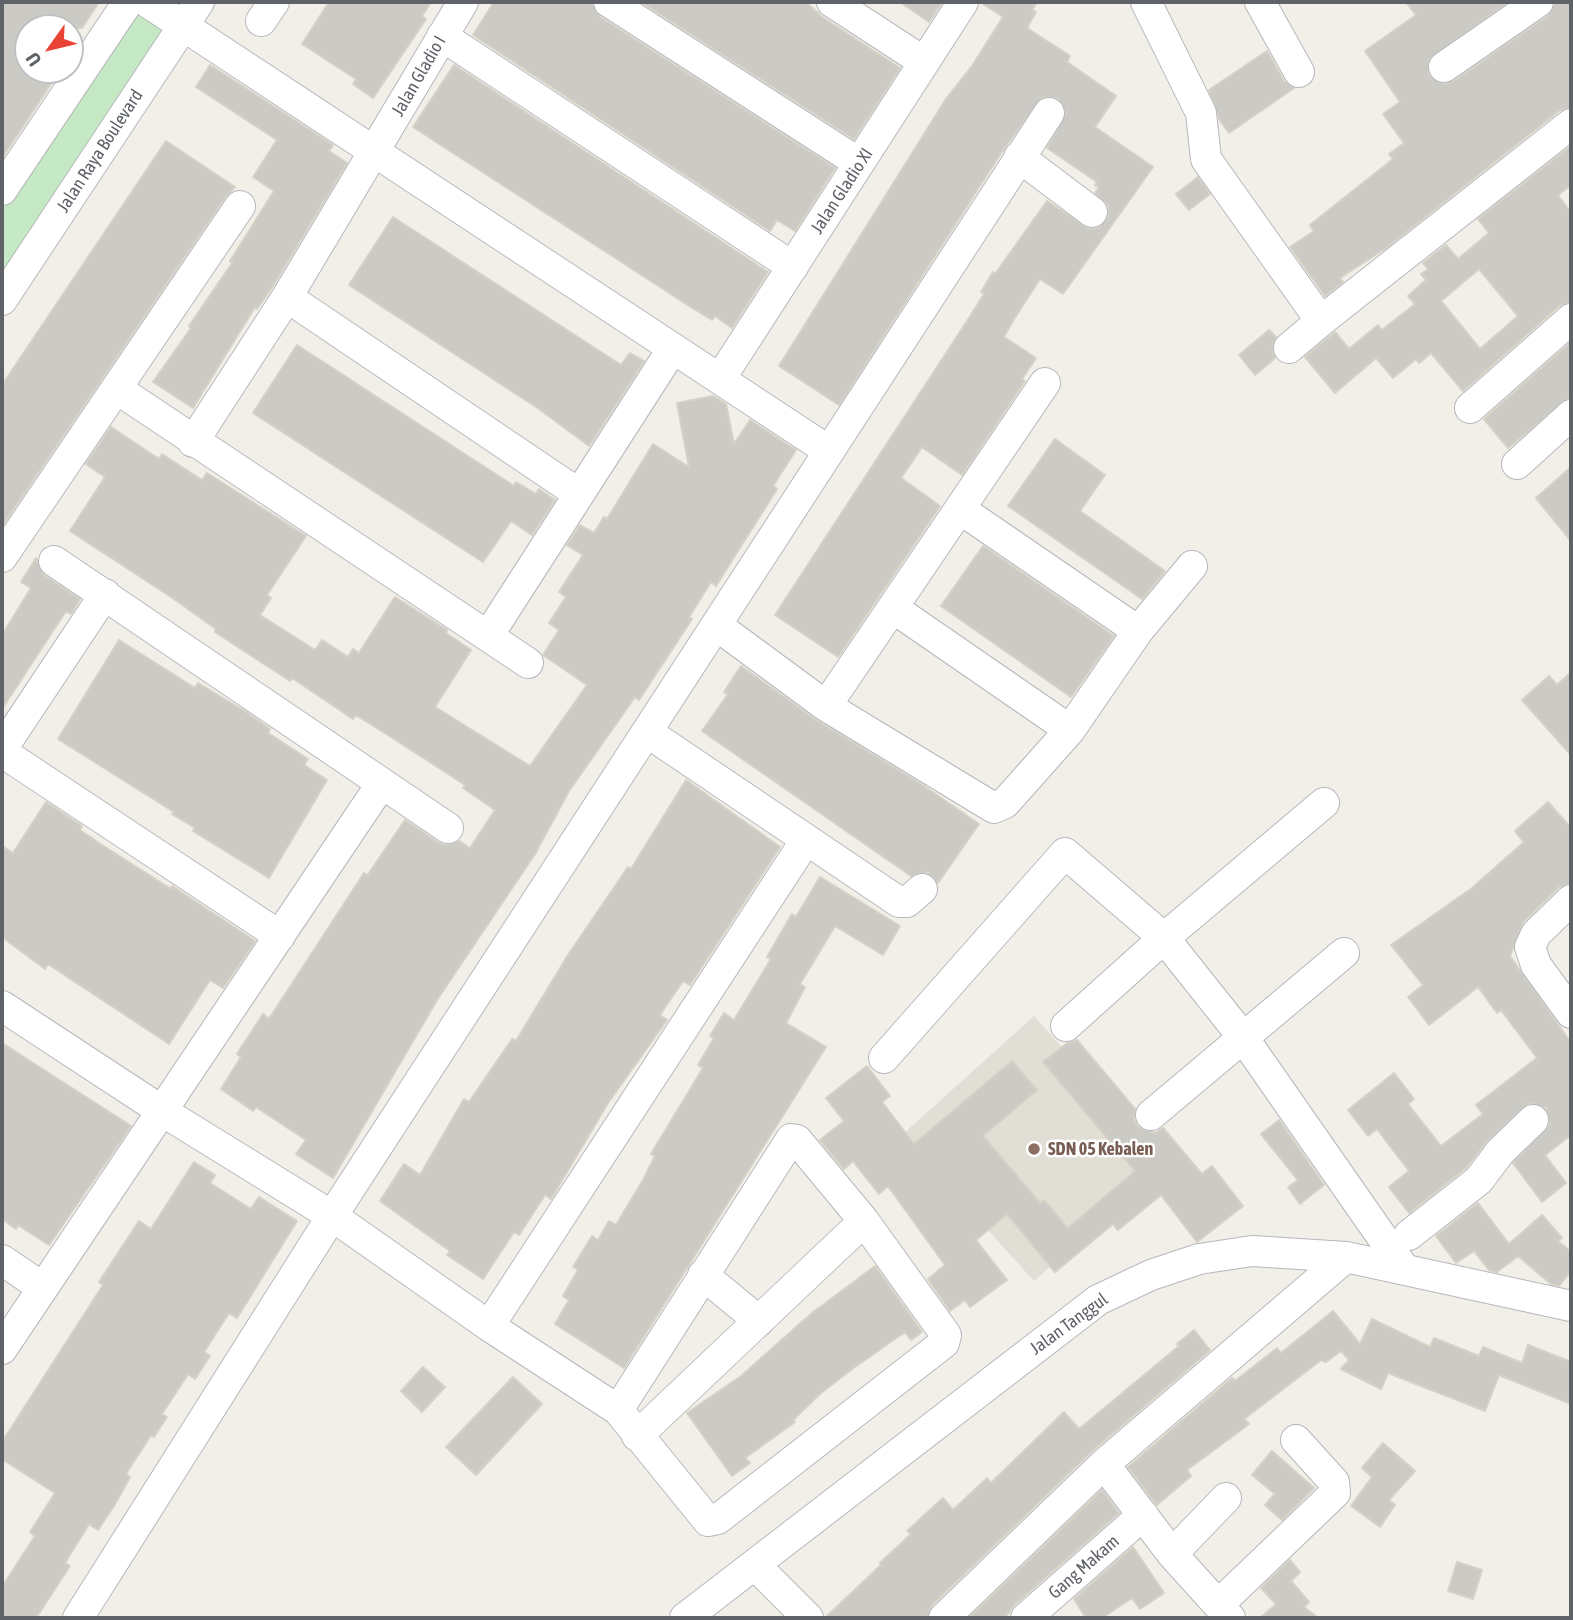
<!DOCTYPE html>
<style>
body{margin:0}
#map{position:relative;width:1573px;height:1620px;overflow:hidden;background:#f1efe8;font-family:"Asap Condensed",sans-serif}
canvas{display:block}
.frame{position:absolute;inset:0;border:4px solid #5f6368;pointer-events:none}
.north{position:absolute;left:14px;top:14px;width:70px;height:70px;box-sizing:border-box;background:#fff;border:2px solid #bfc1c3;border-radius:50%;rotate:236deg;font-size:19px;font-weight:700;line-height:28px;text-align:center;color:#5f6368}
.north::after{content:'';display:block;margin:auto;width:24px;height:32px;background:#ea4335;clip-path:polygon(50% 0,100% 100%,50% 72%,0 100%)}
</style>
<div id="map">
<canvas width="1573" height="1620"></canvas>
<div class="frame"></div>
<div class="north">U</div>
</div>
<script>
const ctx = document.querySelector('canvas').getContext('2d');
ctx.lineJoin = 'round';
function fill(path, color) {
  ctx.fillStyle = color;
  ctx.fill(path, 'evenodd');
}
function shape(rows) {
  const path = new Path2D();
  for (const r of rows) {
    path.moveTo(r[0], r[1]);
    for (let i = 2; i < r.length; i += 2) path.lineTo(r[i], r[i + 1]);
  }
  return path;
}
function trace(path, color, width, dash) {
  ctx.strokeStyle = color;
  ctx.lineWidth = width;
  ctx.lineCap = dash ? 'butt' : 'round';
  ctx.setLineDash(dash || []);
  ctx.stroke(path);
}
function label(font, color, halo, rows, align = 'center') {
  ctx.font = font + ' "Asap Condensed",sans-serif';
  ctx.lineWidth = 5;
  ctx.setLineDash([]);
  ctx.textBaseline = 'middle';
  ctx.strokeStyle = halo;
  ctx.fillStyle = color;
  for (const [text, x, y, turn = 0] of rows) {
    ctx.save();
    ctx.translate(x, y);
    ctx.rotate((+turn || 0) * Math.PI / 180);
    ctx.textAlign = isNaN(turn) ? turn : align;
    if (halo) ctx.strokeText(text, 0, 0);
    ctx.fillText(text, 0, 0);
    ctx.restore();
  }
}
fill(shape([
 [1034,1016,1165,1163,1034,1281,902,1135]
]), '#e1ded6');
fill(shape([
 [128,2,199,2,2,300,2,190]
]), '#c5e8c5');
const building = shape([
 [2,2,99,2,82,28,28,28,28,70,60,70,2,158,2,2],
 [329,2,431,2,422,16,426,19,373,98,353,84,356,79,302,44,329,2],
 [494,2,592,2,600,17,835,168,795,231,777,220,770,231,473,35,494,2],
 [641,2,806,2,822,17,900,68,854,139,641,2],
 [900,2,942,2,929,22,900,2],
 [980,2,1037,2,1032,10,1036,12,1027,28,1070,56,1067,62,1116,96,1095,127,1153,167,1063,294,1040,279,1014,319,1004,337,1036,358,1022,379,1025,381,962,475,922,447,901,478,940,506,838,657,775,615,969,318,984,294,981,292,993,272,995,274,1047,201,1089,229,1099,228,1109,215,1108,205,1095,193,1099,187,1095,185,1097,182,1047,148,1066,113,1059,99,1042,97,1005,147,839,405,779,366,946,99,972,66,1003,17,980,2],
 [1406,2,1508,2,1429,59,1429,76,1445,84,1454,81,1548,16,1555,2,1571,2,1571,107,1560,110,1386,248,1340,278,1343,282,1325,296,1290,247,1314,231,1310,225,1393,159,1389,154,1404,143,1383,114,1400,102,1365,51,1416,15,1406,2],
 [1267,51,1284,81,1294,88,1229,133,1219,119,1209,90,1267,51],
 [210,65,333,145,329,151,347,163,273,286,257,309,255,307,193,408,153,382,191,328,189,326,232,263,230,261,274,191,253,177,277,140,196,87,210,65],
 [454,65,768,272,732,328,715,316,712,320,694,309,413,127,454,65],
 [166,141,235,187,226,196,2,526,2,385,166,141],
 [1571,146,1571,185,1558,195,1571,213,1571,302,1559,306,1463,391,1431,353,1419,363,1416,359,1393,378,1376,358,1335,393,1305,357,1335,332,1349,349,1378,325,1382,330,1415,304,1408,296,1426,280,1421,274,1428,269,1423,263,1446,245,1458,259,1489,233,1478,219,1571,146],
 [1479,269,1518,316,1480,349,1441,301,1479,269],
 [1198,177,1210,194,1189,210,1176,194,1198,177],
 [393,217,621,365,630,353,644,361,589,446,539,409,349,285,393,217],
 [1269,330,1276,337,1272,350,1275,358,1255,375,1239,355,1269,330],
 [1571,342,1571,395,1508,448,1484,419,1571,342],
 [297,345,514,486,516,482,536,494,539,489,555,500,532,535,511,521,483,562,253,413,297,345],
 [713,396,726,404,734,444,750,420,796,450,773,486,777,489,716,586,711,582,689,617,692,619,639,700,635,697,569,791,535,854,437,1000,333,1178,296,1154,306,1140,256,1107,253,1111,221,1089,241,1057,237,1054,263,1014,269,1019,364,873,367,876,405,820,439,843,447,845,459,841,470,848,495,810,463,788,465,785,402,744,356,715,353,719,292,678,290,681,215,632,216,629,171,597,70,531,105,477,86,464,111,427,159,459,162,454,202,480,207,473,306,536,267,595,271,598,260,615,315,650,322,640,348,657,353,649,359,653,395,597,447,630,446,633,471,650,435,707,530,766,587,685,543,655,559,630,549,623,566,597,559,592,583,555,567,545,580,525,594,533,604,517,607,519,653,444,689,467,677,403,713,396],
 [1055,439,1105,475,1080,511,1165,571,1142,599,1008,506,1055,439],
 [1571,467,1571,541,1536,498,1571,467],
 [983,546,1114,636,1071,697,941,606,983,546],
 [36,558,44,575,80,599,71,614,66,611,2,709,2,635,31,588,21,582,36,558],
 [119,640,195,688,198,683,246,712,270,729,268,733,308,759,304,765,327,780,269,878,193,831,195,828,172,814,174,812,58,739,119,640],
 [741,666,816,720,921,784,979,824,938,883,927,872,911,876,702,731,728,694,724,692,741,666],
 [1571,672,1571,755,1522,700,1549,676,1557,685,1571,672],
 [686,780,780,847,690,985,683,981,660,1015,667,1020,608,1103,551,1199,545,1195,519,1235,514,1232,483,1279,447,1255,450,1251,380,1201,404,1164,420,1175,464,1099,469,1102,512,1039,516,1041,568,955,628,867,631,869,686,780],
 [46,802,82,826,80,830,102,845,171,889,172,886,255,941,223,988,210,980,169,1044,48,964,45,969,2,937,2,846,13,853,46,802],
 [1548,802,1571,828,1571,883,1559,887,1523,922,1510,956,1571,1043,1571,1135,1545,1155,1566,1183,1542,1202,1513,1163,1550,1124,1546,1108,1529,1103,1488,1140,1466,1168,1409,1213,1389,1187,1409,1171,1377,1129,1368,1136,1348,1110,1394,1073,1414,1099,1408,1104,1441,1146,1483,1114,1476,1105,1537,1058,1501,1010,1497,1013,1478,987,1429,1025,1408,997,1423,985,1391,945,1472,888,1524,842,1515,831,1548,802],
 [820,877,900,926,883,955,835,926,800,984,805,987,786,1023,826,1047,624,1368,555,1324,569,1300,563,1296,578,1270,573,1267,592,1236,598,1240,609,1221,616,1225,643,1180,655,1156,651,1154,703,1068,698,1065,714,1038,710,1036,724,1013,734,1020,771,959,767,957,792,914,796,917,820,877],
 [1077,1040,1135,1109,1134,1119,1138,1127,1155,1133,1163,1128,1202,1174,1212,1166,1243,1206,1197,1242,1161,1195,1118,1230,1113,1224,1055,1272,1007,1214,976,1240,1007,1280,970,1307,965,1300,950,1311,928,1279,945,1265,888,1186,879,1194,853,1161,844,1169,820,1140,844,1121,826,1098,867,1066,890,1096,882,1102,914,1144,1012,1061,1037,1090,983,1136,1040,1203,1044,1200,1068,1228,1135,1171,1043,1062,1067,1043,1077,1040],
 [2,1043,131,1126,49,1245,18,1225,16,1229,2,1219,2,1043],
 [1279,1120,1324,1185,1300,1204,1288,1187,1298,1180,1261,1134,1279,1120],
 [194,1162,215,1175,210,1183,251,1209,259,1197,297,1221,237,1318,229,1313,204,1352,210,1356,195,1379,188,1374,162,1414,167,1417,154,1437,151,1435,126,1474,130,1477,114,1506,98,1530,89,1524,65,1563,70,1566,36,1618,2,1618,2,1587,35,1536,30,1532,55,1493,2,1459,2,1442,103,1285,99,1282,139,1221,151,1229,194,1162],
 [1478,1203,1509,1244,1542,1215,1562,1238,1558,1241,1571,1252,1571,1271,1559,1286,1551,1284,1518,1256,1497,1272,1489,1270,1474,1251,1456,1263,1436,1236,1478,1203],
 [875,1266,922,1332,911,1340,905,1332,855,1367,821,1393,793,1420,795,1422,745,1458,750,1463,732,1476,687,1413,741,1376,812,1313,875,1266],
 [1333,1311,1360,1344,1372,1319,1430,1347,1434,1338,1479,1356,1483,1347,1522,1363,1528,1345,1571,1362,1571,1404,1499,1375,1485,1411,1388,1373,1381,1389,1341,1369,1349,1360,1341,1351,1326,1362,1321,1360,1244,1419,1249,1424,1187,1470,1191,1476,1157,1505,1128,1467,1232,1378,1235,1381,1277,1348,1281,1353,1333,1311],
 [1194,1330,1210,1350,1092,1451,932,1605,927,1618,825,1618,881,1565,880,1563,911,1534,907,1531,943,1498,953,1510,987,1478,991,1483,1064,1412,1079,1429,1179,1346,1177,1344,1194,1330],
 [423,1367,445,1387,422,1412,401,1391,423,1367],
 [513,1377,542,1404,476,1475,446,1447,513,1377],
 [1383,1443,1415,1471,1389,1500,1395,1505,1380,1527,1351,1506,1372,1477,1362,1468,1383,1443],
 [1272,1451,1314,1488,1282,1520,1265,1505,1275,1494,1252,1475,1272,1451],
 [1102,1490,1119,1513,1014,1605,1005,1618,969,1618,1102,1490],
 [1133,1547,1164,1593,1140,1609,1132,1598,1102,1618,1086,1618,1074,1599,1133,1547],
 [1290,1560,1300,1572,1291,1581,1309,1602,1304,1607,1318,1618,1260,1618,1276,1604,1261,1588,1290,1560],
 [1457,1562,1482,1570,1473,1599,1448,1591,1457,1562]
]);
fill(building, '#cccac5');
trace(building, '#d6d1c6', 2);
const minor = shape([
 [147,2,829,451],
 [609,2,859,163],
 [832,2,924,62],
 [1146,2,1201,113,1206,159,1321,321,1571,124],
 [1260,2,1299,72],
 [261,21,274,2],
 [442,36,793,267],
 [1444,67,1538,2],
 [1019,157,1092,212],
 [2,190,128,2],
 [287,297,579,494],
 [2,300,199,2],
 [1289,348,1321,321],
 [720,379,963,2],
 [117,389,528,663],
 [1470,408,1571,319],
 [193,442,287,297,463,2],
 [1517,464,1571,415],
 [960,509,1138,631],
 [2,557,240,206],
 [54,561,448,828],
 [893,608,1070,730],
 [716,625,826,706,994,808,1005,803,1070,730,1138,631,1192,566],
 [488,636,673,348],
 [826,706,1045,383],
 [647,732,899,902,907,902,922,889],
 [2,749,105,594],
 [2,752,280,936],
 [1571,900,1536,934,1530,947,1536,965,1571,1013],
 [2,1006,162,1111,332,1216,489,1326,618,1410,708,1521,718,1519,944,1343,946,1335,864,1221,797,1140,791,1139,618,1410],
 [1066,1026,1164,938,1324,803],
 [884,1058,1065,853,1164,938,1242,1036,1405,1270],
 [1151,1115,1344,953],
 [1409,1235,1479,1180,1500,1152,1533,1120],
 [2,1260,43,1288],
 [703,1275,759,1321],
 [489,1326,806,840],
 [2,1349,382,783],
 [637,1436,864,1221],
 [1104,1464,1172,1554,1230,1618],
 [1172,1554,1226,1498],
 [755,1565,808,1618],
 [1218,1605,1335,1493,1334,1482,1296,1440],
 [78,1618,332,1216,1049,113],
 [685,1618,1098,1300,1151,1275,1199,1259,1252,1251,1346,1257,1571,1306],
 [944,1618,1104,1464,1346,1257],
 [1026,1618,1143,1515]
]);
trace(minor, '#b5b8bc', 32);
trace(minor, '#fff', 30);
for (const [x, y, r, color] of [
 [1034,1149,7,"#8d6e63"]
]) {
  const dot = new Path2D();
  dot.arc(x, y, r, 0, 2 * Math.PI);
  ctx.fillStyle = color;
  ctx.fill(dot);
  trace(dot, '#fff', 2.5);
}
label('18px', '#5f6368', '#fff', [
 ["Jalan Gladio I",419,76,-60],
 ["Jalan Raya Boulevard",100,151,-57],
 ["Jalan Gladio XI",842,191,-57],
 ["Jalan Tanggul",1069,1324,-36],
 ["Gang Makam",1084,1567,-41]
]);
label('bold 18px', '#785e54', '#fff', [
 ["SDN 05 Kebalen",1048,1149]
], 'left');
</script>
